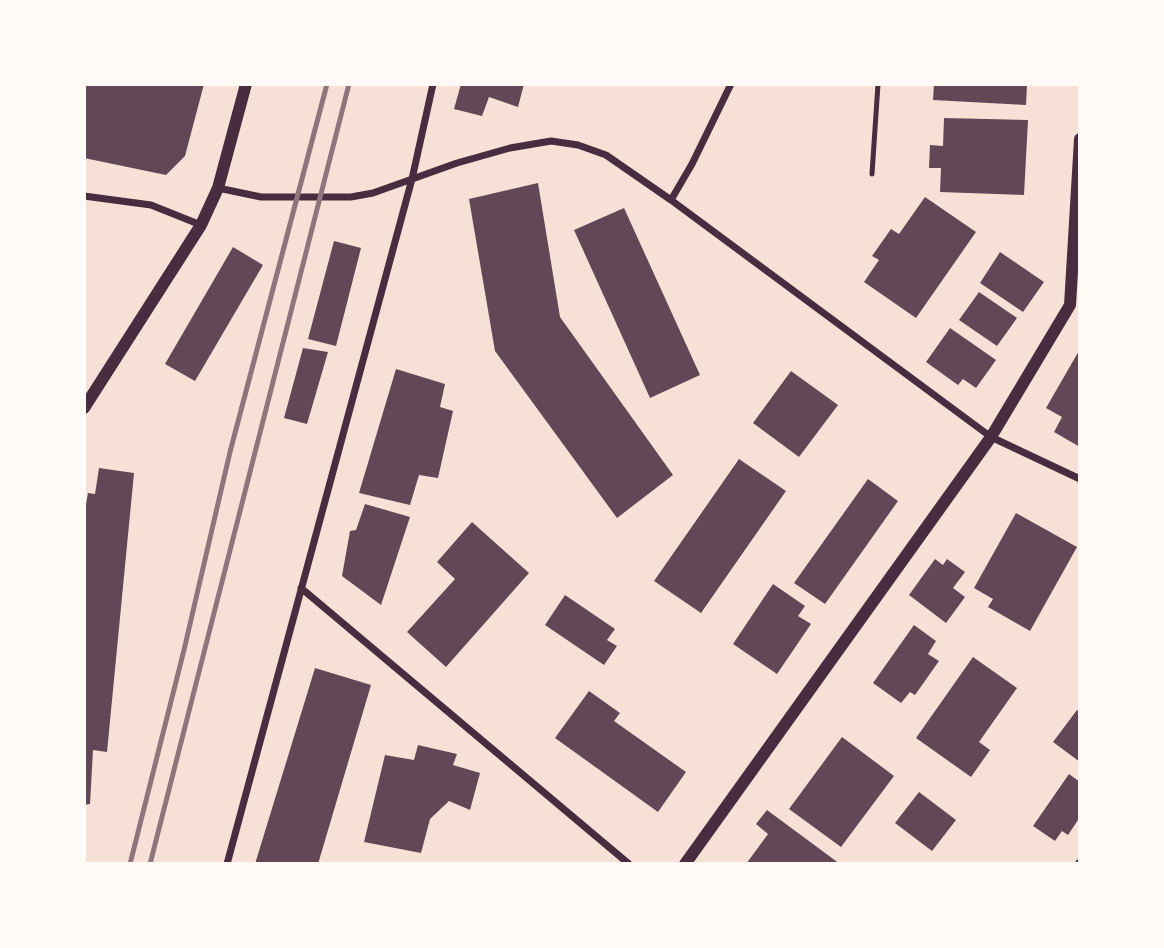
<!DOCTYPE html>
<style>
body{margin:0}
#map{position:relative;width:1164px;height:948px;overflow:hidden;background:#f7e1d7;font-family:"DM Sans",sans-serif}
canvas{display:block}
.frame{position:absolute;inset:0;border:86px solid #fffaf5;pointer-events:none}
</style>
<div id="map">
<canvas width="1164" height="948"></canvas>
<div class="frame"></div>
</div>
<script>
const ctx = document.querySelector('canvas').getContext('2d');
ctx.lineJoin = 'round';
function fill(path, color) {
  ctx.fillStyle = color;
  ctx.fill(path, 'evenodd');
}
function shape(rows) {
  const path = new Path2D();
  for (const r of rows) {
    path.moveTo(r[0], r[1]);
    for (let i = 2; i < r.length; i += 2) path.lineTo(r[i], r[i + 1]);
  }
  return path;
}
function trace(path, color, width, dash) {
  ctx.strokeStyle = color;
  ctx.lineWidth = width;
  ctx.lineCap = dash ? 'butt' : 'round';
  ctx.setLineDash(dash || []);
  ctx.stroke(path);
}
fill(shape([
 [84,84,204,84,185,156,166,175,84,158],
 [461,84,524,84,518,107,489,97,482,116,454,109],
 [934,84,1027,84,1026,105,933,100],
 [944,118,1028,120,1024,195,940,192,941,168,929,168,930,145,943,146],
 [538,183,560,317,673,475,617,518,495,351,469,199],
 [925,197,976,232,916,318,864,282,879,260,872,256,891,229,899,234],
 [624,208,700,375,650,398,574,230],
 [334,241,361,248,336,346,308,339],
 [233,247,263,265,195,381,165,364],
 [1000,252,1044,282,1023,312,980,283],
 [979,292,1017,318,997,346,959,320],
 [950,328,996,360,976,388,963,379,958,385,926,362],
 [303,348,328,352,307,424,284,418],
 [1080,349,1080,447,1054,432,1062,417,1046,408],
 [396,369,445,384,440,407,453,411,438,478,419,475,410,505,359,493],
 [791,371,838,405,799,457,753,423],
 [739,459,786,491,701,613,654,581],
 [99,468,134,473,107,752,93,750,90,804,84,805,84,515,88,493,95,494],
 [868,479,898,501,825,604,794,583],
 [365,504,410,517,381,605,342,576,350,531,356,530],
 [1016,513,1077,547,1030,631,988,607,993,599,974,588],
 [472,522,529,573,446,667,407,632,455,579,437,562],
 [935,559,943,565,947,559,965,572,953,588,965,597,946,623,909,595],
 [773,584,805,606,798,616,811,624,777,674,733,644],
 [565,595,615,629,607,640,617,646,604,665,545,625],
 [914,625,936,641,928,654,939,661,915,695,910,692,901,703,873,683],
 [973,657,1017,688,979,742,990,750,971,777,916,738],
 [315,668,371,685,318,864,255,864],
 [589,691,620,713,614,721,686,772,658,812,555,738],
 [1077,710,1080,712,1080,762,1053,742],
 [842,737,894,776,841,847,789,809],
 [418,745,457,754,453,765,480,773,470,810,449,801,430,819,421,853,364,842,385,755,414,760],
 [1069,774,1080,782,1080,817,1068,835,1062,831,1055,841,1033,826],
 [919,792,956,820,932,851,895,823],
 [767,810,840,864,746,864,768,834,756,824]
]), '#644757');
trace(shape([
 [872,174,878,84]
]), '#4a2c40', 5);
trace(shape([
 [218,188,261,197,351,197,373,193,457,163,510,148,551,141,578,145,606,155,671,200,991,437,1080,479],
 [84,196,151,205,201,225],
 [671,200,692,164,731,84],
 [301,588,629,864],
 [227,864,412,179,433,84],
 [1078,864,1080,862]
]), '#4a2c40', 7);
trace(shape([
 [84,408,201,225,218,188,246,84],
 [685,864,991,437,1070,305,1080,139]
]), '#4a2c40', 12);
trace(shape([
 [130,864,184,650,230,452,327,84],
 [150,864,349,84]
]), '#8f747c', 5);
</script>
